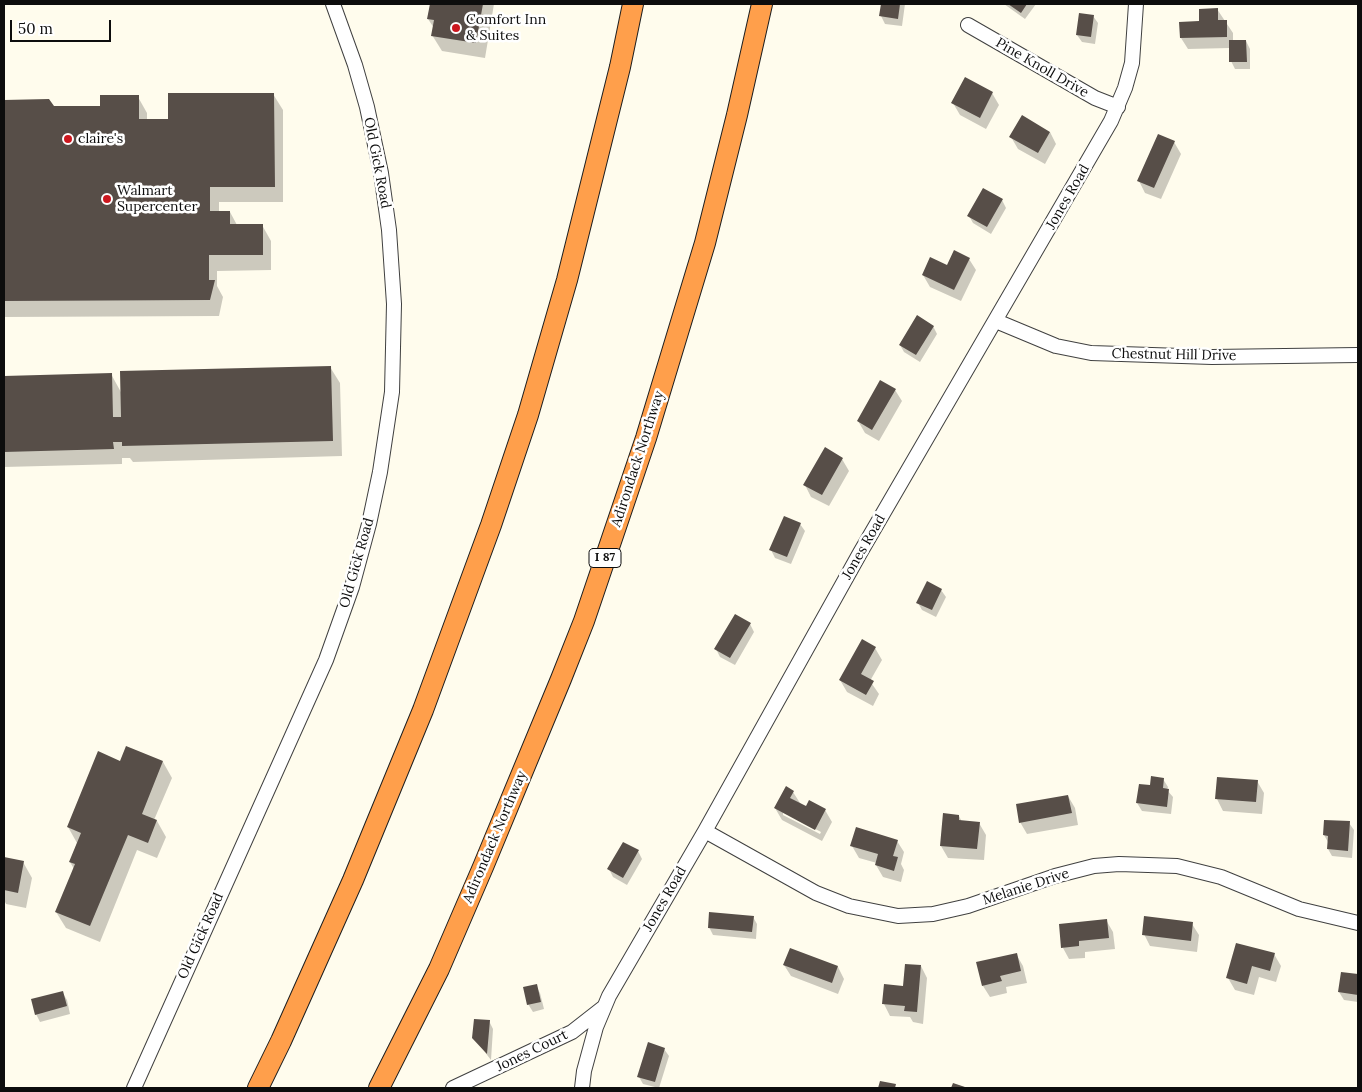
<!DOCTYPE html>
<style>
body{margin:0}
#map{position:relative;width:1362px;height:1092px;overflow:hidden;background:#fffced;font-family:Lora,serif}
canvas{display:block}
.frame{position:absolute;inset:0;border:5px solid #0d0d0d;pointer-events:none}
.scale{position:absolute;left:10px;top:20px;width:101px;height:22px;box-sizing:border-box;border:2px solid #0d0d0d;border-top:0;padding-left:6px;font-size:15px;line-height:18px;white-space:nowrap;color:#0d0d0d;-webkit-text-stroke:4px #fff;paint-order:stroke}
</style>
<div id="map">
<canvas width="1362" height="1092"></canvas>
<div class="frame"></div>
<div class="scale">50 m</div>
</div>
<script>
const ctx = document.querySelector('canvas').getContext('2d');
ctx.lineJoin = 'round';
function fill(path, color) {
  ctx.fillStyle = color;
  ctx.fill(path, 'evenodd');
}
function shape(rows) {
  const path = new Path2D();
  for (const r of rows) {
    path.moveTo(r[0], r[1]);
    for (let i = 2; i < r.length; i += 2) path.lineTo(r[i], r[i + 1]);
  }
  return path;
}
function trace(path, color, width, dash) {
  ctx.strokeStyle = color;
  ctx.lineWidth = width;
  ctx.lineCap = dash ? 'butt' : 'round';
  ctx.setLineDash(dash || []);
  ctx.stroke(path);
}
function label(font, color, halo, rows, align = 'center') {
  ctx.font = font + ' Lora,serif';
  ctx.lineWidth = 5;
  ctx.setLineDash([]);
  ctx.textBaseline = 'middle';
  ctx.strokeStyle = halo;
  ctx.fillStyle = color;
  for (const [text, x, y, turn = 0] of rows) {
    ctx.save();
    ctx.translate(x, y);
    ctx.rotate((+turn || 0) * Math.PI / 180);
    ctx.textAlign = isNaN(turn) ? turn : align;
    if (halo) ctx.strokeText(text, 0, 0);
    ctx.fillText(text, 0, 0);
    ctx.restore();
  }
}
fill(shape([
 [430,4,494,4,485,58,442,51,432,35,434,28,428,19],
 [882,4,905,4,902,26,885,24,881,16],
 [1004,4,1036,4,1025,19],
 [1217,9,1233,33,1233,41,1246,41,1250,49,1250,69,1235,69,1231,61,1230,48,1188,49,1181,38],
 [1093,16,1098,23,1095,44,1082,42,1077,35],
 [966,79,992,93,999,105,986,129,960,115,953,103],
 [273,94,283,110,283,202,219,202,219,212,230,212,237,225,262,225,271,241,271,270,217,271,217,286,223,297,219,316,4,317,4,101,49,101,54,108,101,107,138,97,147,113,147,120,169,120],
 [1050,132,1056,144,1045,164,1018,149,1011,137],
 [1174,142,1181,154,1161,199,1145,193,1139,181],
 [1002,200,1006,208,991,234,973,223,969,216],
 [969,259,976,270,961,301,930,287,923,275],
 [933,326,937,334,920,362,904,352,900,345],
 [330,367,340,383,342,456,133,462,130,458,122,458,122,464,4,467,4,377,111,374,122,394],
 [895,390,902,401,879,441,865,433,858,421],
 [842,459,849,471,829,506,811,497,805,485],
 [800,524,805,531,791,564,775,558,771,550],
 [941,590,946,597,936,617,922,610,918,603],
 [750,624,754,632,735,665,720,657,716,649],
 [875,648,882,660,870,681,879,694,873,706,847,692,840,680],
 [121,762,163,762,172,778,154,820,157,821,166,837,157,858,137,850,100,942,66,928,56,912,74,869,70,862,77,843,68,827],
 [1218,778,1257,781,1264,793,1262,814,1223,811,1217,799],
 [1163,779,1168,787,1167,790,1173,797,1171,814,1142,811,1137,803,1151,787],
 [793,792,800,803,806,808,810,802,825,810,832,822,822,841,782,820,775,808],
 [783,812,821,832,820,834,783,815],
 [1068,796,1075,808,1078,825,1027,834,1020,822],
 [959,816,962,822,979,823,986,835,984,860,948,858,941,846],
 [1349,823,1354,830,1352,858,1332,856,1328,849,1328,842,1324,835],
 [897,841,904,852,901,864,904,870,901,882,883,877,876,865,877,863,859,858,852,846],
 [638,851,642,859,627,885,613,877,609,869],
 [4,858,23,862,32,878,26,908,6,904,4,900],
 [753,917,757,924,756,939,713,935,709,927],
 [1106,920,1113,932,1115,949,1085,952,1085,958,1069,959,1063,948],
 [1192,924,1199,935,1197,952,1150,946,1144,934],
 [1016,954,1023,966,1027,983,1006,987,1007,993,990,997,983,986],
 [1274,954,1281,966,1276,982,1259,977,1254,995,1235,990,1228,978],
 [784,965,838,967,844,979,838,994,791,976],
 [921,966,927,978,923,1024,913,1022,910,1017,890,1016,884,1004,905,987],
 [1342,973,1358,975,1358,1002,1344,1000,1339,992],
 [536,986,540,993,544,1009,533,1012,528,1004],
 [62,992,67,1000,70,1014,40,1022,36,1014],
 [489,1021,493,1029,491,1060,474,1038],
 [664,1049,669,1056,659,1088,643,1084,639,1077]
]), '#0003');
fill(shape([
 [430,4,483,4,476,43,431,36,434,20,427,19],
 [881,4,900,4,898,19,879,16],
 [1008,4,1027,4,1021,13],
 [1218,8,1218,20,1227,20,1227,37,1180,38,1179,22,1199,21,1199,9],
 [1079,13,1094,15,1091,37,1076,35],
 [1229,40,1246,40,1247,62,1229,62],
 [965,77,993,92,980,118,951,103],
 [168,93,274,93,275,187,210,187,210,211,230,211,230,224,263,224,263,255,209,255,209,280,215,280,210,300,4,301,4,100,49,99,54,106,100,106,100,95,139,95,139,119,168,119],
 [1022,115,1050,132,1038,153,1009,137],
 [1158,134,1175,141,1154,188,1137,181],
 [983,188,1003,199,987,227,967,216],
 [954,250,970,258,954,290,922,275,930,257,947,265],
 [917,315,934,326,916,355,899,345],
 [331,366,333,441,122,446,122,442,113,442,114,449,4,452,4,376,112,373,113,417,121,417,120,371],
 [880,380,896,389,872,430,857,421],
 [825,447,843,458,822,495,803,485],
 [784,516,801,523,787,557,769,550],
 [927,581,942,589,932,610,916,603],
 [735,614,751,623,730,658,714,649],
 [862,639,876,647,861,674,874,681,866,695,839,680],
 [126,746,163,761,142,814,157,820,148,843,128,835,90,926,55,912,75,864,69,862,81,833,67,827,98,751,120,761],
 [1151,776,1164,778,1163,788,1169,789,1167,807,1136,803,1139,784,1150,785],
 [1217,777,1258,780,1256,802,1215,799],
 [786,786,794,791,790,798,806,806,809,800,826,809,815,830,774,808],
 [1068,795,1072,813,1019,823,1016,804],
 [943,813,959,815,959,820,980,822,977,849,940,846],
 [1324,820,1350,821,1348,851,1327,849,1328,836,1323,835],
 [856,827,898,840,893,856,898,857,894,871,875,865,878,854,850,846],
 [623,842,639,850,623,878,607,869],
 [4,857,24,861,18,893,4,890],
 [709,912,754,916,752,932,708,928],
 [1144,916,1193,922,1191,941,1142,935],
 [1107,919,1109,938,1079,941,1079,946,1061,948,1059,924],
 [1236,943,1275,953,1270,971,1252,966,1247,984,1226,978],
 [790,948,838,966,832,983,783,965],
 [1017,953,1021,971,1000,976,1002,981,982,986,976,962],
 [905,964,921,965,917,1012,904,1011,905,1006,882,1004,884,984,903,986],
 [1341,972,1358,974,1358,995,1338,992],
 [537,984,541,1002,527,1005,523,987],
 [63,991,67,1006,35,1015,31,999],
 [474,1019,490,1020,487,1054,472,1038],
 [648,1042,665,1048,655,1082,637,1077],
 [880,1081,896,1084,895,1088,878,1088],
 [953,1083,968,1088,951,1088]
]), '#574e48');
const minor = shape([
 [968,25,1095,98,1118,107],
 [996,321,1056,346,1091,353,1212,357,1358,355],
 [705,831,816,893,849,906,898,916,933,914,968,906,1055,876,1094,866,1119,864,1177,866,1221,877,1299,909,1358,923],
 [134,1088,326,660,352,587,369,524,380,472,392,392,394,304,389,230,381,173,367,107,355,65,333,4],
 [453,1088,572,1032,604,1007],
 [582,1088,584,1071,596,1027,609,996,705,831,860,553,1111,121,1125,88,1132,63,1136,4]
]);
const highway = shape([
 [258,1088,281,1041,353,880,423,710,491,525,528,415,567,280,620,67,633,4],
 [379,1088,439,969,483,867,561,679,584,621,646,438,705,243,737,115,762,4]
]);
trace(minor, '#404040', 16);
trace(highway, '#1e1e1e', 22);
trace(minor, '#fff', 14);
trace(highway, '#ff9f4b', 20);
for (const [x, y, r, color] of [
 [456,28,5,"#cb171e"],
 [68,139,5,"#cb171e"],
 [107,199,5,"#cb171e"]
]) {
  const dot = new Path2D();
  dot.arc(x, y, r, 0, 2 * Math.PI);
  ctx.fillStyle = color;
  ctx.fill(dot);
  trace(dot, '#fff', 2);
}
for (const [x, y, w] of [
 [605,558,32]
]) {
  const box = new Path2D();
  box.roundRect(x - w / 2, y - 9.5, w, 19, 4);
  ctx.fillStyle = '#fff';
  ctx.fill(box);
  trace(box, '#0d0d0d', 1);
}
label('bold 12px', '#0d0d0d', null, [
 ["I 87",605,558]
]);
label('14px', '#0d0d0d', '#fff', [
 ["Comfort Inn",466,20],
 ["& Suites",466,36],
 ["claire's",78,139],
 ["Walmart",117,191],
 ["Supercenter",117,207]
], 'left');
label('14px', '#0d0d0d', '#fff', [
 ["Pine Knoll Drive",1042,68,30],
 ["Old Gick Road",377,163,79],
 ["Jones Road",1068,197,-60],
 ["Chestnut Hill Drive",1174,355,1],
 ["Adirondack Northway",638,459,-72],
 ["Jones Road",864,547,-60],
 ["Old Gick Road",357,563,-74],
 ["Adirondack Northway",495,837,-67],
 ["Melanie Drive",1026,887,-18],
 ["Jones Road",665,899,-60],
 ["Old Gick Road",201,936,-66],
 ["Jones Court",532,1051,-26]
]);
</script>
